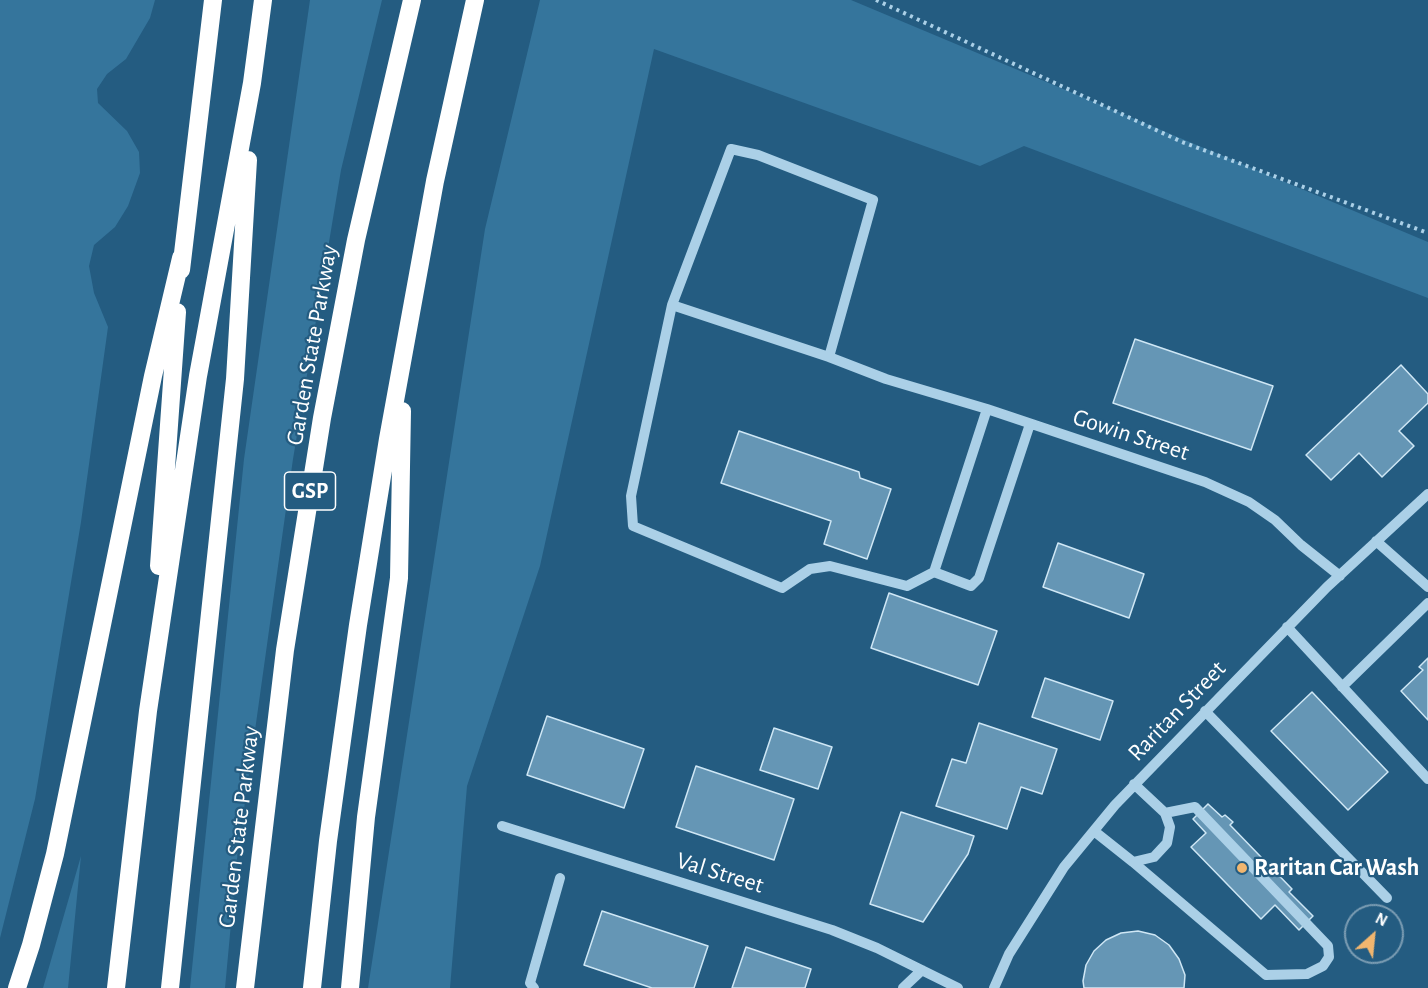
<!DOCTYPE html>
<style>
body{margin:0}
#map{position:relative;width:1428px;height:988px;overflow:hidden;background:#245c81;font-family:"Alegreya Sans",sans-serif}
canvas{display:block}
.north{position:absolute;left:1344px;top:904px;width:60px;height:60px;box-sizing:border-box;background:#245c81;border:2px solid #7c9db3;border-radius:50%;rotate:27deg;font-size:16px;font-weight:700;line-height:24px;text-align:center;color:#fff}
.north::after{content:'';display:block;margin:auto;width:21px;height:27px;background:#f1b66f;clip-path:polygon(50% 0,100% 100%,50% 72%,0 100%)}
</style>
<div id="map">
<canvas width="1428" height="988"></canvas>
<div class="north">N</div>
</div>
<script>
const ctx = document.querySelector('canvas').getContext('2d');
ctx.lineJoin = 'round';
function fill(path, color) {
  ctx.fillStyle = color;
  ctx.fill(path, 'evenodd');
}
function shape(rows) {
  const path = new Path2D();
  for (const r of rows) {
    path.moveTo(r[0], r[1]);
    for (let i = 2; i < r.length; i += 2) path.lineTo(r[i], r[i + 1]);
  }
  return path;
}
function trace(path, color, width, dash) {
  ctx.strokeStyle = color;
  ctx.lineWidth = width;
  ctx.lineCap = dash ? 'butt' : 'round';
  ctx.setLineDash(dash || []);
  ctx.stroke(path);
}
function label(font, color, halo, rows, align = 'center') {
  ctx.font = font + ' "Alegreya Sans",sans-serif';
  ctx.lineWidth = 4.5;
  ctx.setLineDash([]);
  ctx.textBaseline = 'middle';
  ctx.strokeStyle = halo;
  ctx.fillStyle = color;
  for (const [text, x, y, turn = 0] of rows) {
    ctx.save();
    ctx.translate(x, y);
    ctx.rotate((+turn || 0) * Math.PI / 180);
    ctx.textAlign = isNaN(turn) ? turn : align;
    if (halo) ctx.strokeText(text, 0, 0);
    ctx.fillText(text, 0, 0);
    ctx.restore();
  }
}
fill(shape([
 [0,0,155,0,150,18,126,59,107,74,97,89,98,103,127,131,139,152,140,173,128,206,115,227,94,245,89,266,94,293,108,327,81,522,35,799,0,938],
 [310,0,382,0,341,170,293,459,237,859,225,988,190,988,244,459],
 [540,0,851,0,1428,242,1428,298,1024,146,980,166,654,49,540,566,467,786,450,988,368,988,485,229],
 [81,856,68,988,43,988]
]), '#35759c');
const building = shape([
 [1135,339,1273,386,1251,450,1113,403,1135,339],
 [1401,365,1428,394,1428,403,1399,431,1414,446,1382,477,1359,453,1331,480,1306,455,1401,365],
 [739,431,859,472,860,478,891,489,867,559,824,544,831,521,721,483,739,431],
 [1058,543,1144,574,1129,618,1043,587,1058,543],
 [889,593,997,631,978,685,871,648,889,593],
 [1428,658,1428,720,1401,691,1423,670,1419,667,1428,658],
 [1045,678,1113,701,1100,740,1032,717,1045,678],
 [1312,692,1388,772,1348,810,1271,731,1312,692],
 [547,716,644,749,624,808,527,775,547,716],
 [979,723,1057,749,1042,794,1021,787,1007,829,936,806,952,759,966,763,979,723],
 [774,728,832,747,818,789,760,770,774,728],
 [696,766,794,799,774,860,676,827,696,766],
 [1208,804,1222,817,1225,815,1233,822,1230,825,1292,889,1289,892,1313,916,1299,930,1275,905,1261,919,1191,847,1206,833,1193,819,1208,804],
 [901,812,974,836,968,854,923,922,870,904,901,812],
 [602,911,708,946,694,988,652,988,584,965,602,911],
 [1138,931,1155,935,1169,945,1179,959,1185,975,1184,988,1084,988,1083,981,1086,965,1094,951,1106,940,1121,933,1138,931],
 [746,947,811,969,805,988,732,988,746,947]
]);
fill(building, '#6596b5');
trace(building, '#cfe7f5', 1.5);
trace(shape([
 [876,0,1182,142,1428,233]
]), '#abd0e7', 4, [3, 4.5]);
trace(shape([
 [672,305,631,496,633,526,782,588,810,569,830,566,907,586,934,572,987,409],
 [829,357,873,200,758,155,731,149,672,305,829,357,886,379,987,409,1205,482,1249,502,1275,520,1301,545,1340,576],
 [1376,541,1428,587],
 [934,572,971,586,979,578,1030,424],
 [1287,627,1428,779],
 [1342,687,1428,603],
 [1205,711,1387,898],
 [502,826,832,930,877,948,958,988],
 [1094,831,1133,862,1266,975,1307,974,1323,966,1329,957,1328,946,1195,807,1165,813,1134,784],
 [1133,862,1154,857,1167,843,1170,827,1165,813],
 [534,988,530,983,560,878],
 [903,988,922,970],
 [994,988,1009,954,1064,867,1115,805,1327,587,1428,494]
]), '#abd0e7', 10);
trace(shape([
 [181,270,213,0],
 [159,566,177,312],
 [17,988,31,945,55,854,153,376,181,258],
 [116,988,148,711,198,376,252,83,263,0],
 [170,988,235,379,248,160],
 [245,988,285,650,322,418,356,240,412,0],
 [312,988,328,841,358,625,388,439,435,181,475,0],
 [350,988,366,817,399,578,402,411]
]), '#fff', 18);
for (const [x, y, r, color] of [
 [1242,868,6,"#f1b66f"]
]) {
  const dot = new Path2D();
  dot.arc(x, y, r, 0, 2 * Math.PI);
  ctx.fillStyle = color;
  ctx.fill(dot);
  trace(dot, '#245c81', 2);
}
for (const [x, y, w] of [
 [310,491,51]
]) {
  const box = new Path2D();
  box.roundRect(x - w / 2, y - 19, w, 38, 4.5);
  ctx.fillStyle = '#245c81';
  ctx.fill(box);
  trace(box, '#fff', 1.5);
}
label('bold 22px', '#fff', null, [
 ["GSP",310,491]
]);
label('24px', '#fff', '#245c81', [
 ["Garden State Parkway",312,345,-80],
 ["Gowin Street",1131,435,18],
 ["Raritan Street",1177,711,-46],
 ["Garden State Parkway",239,827,-83],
 ["Val Street",720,873,17]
]);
label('bold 24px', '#fff', '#245c81', [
 ["Raritan Car Wash",1254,868]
], 'left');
</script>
